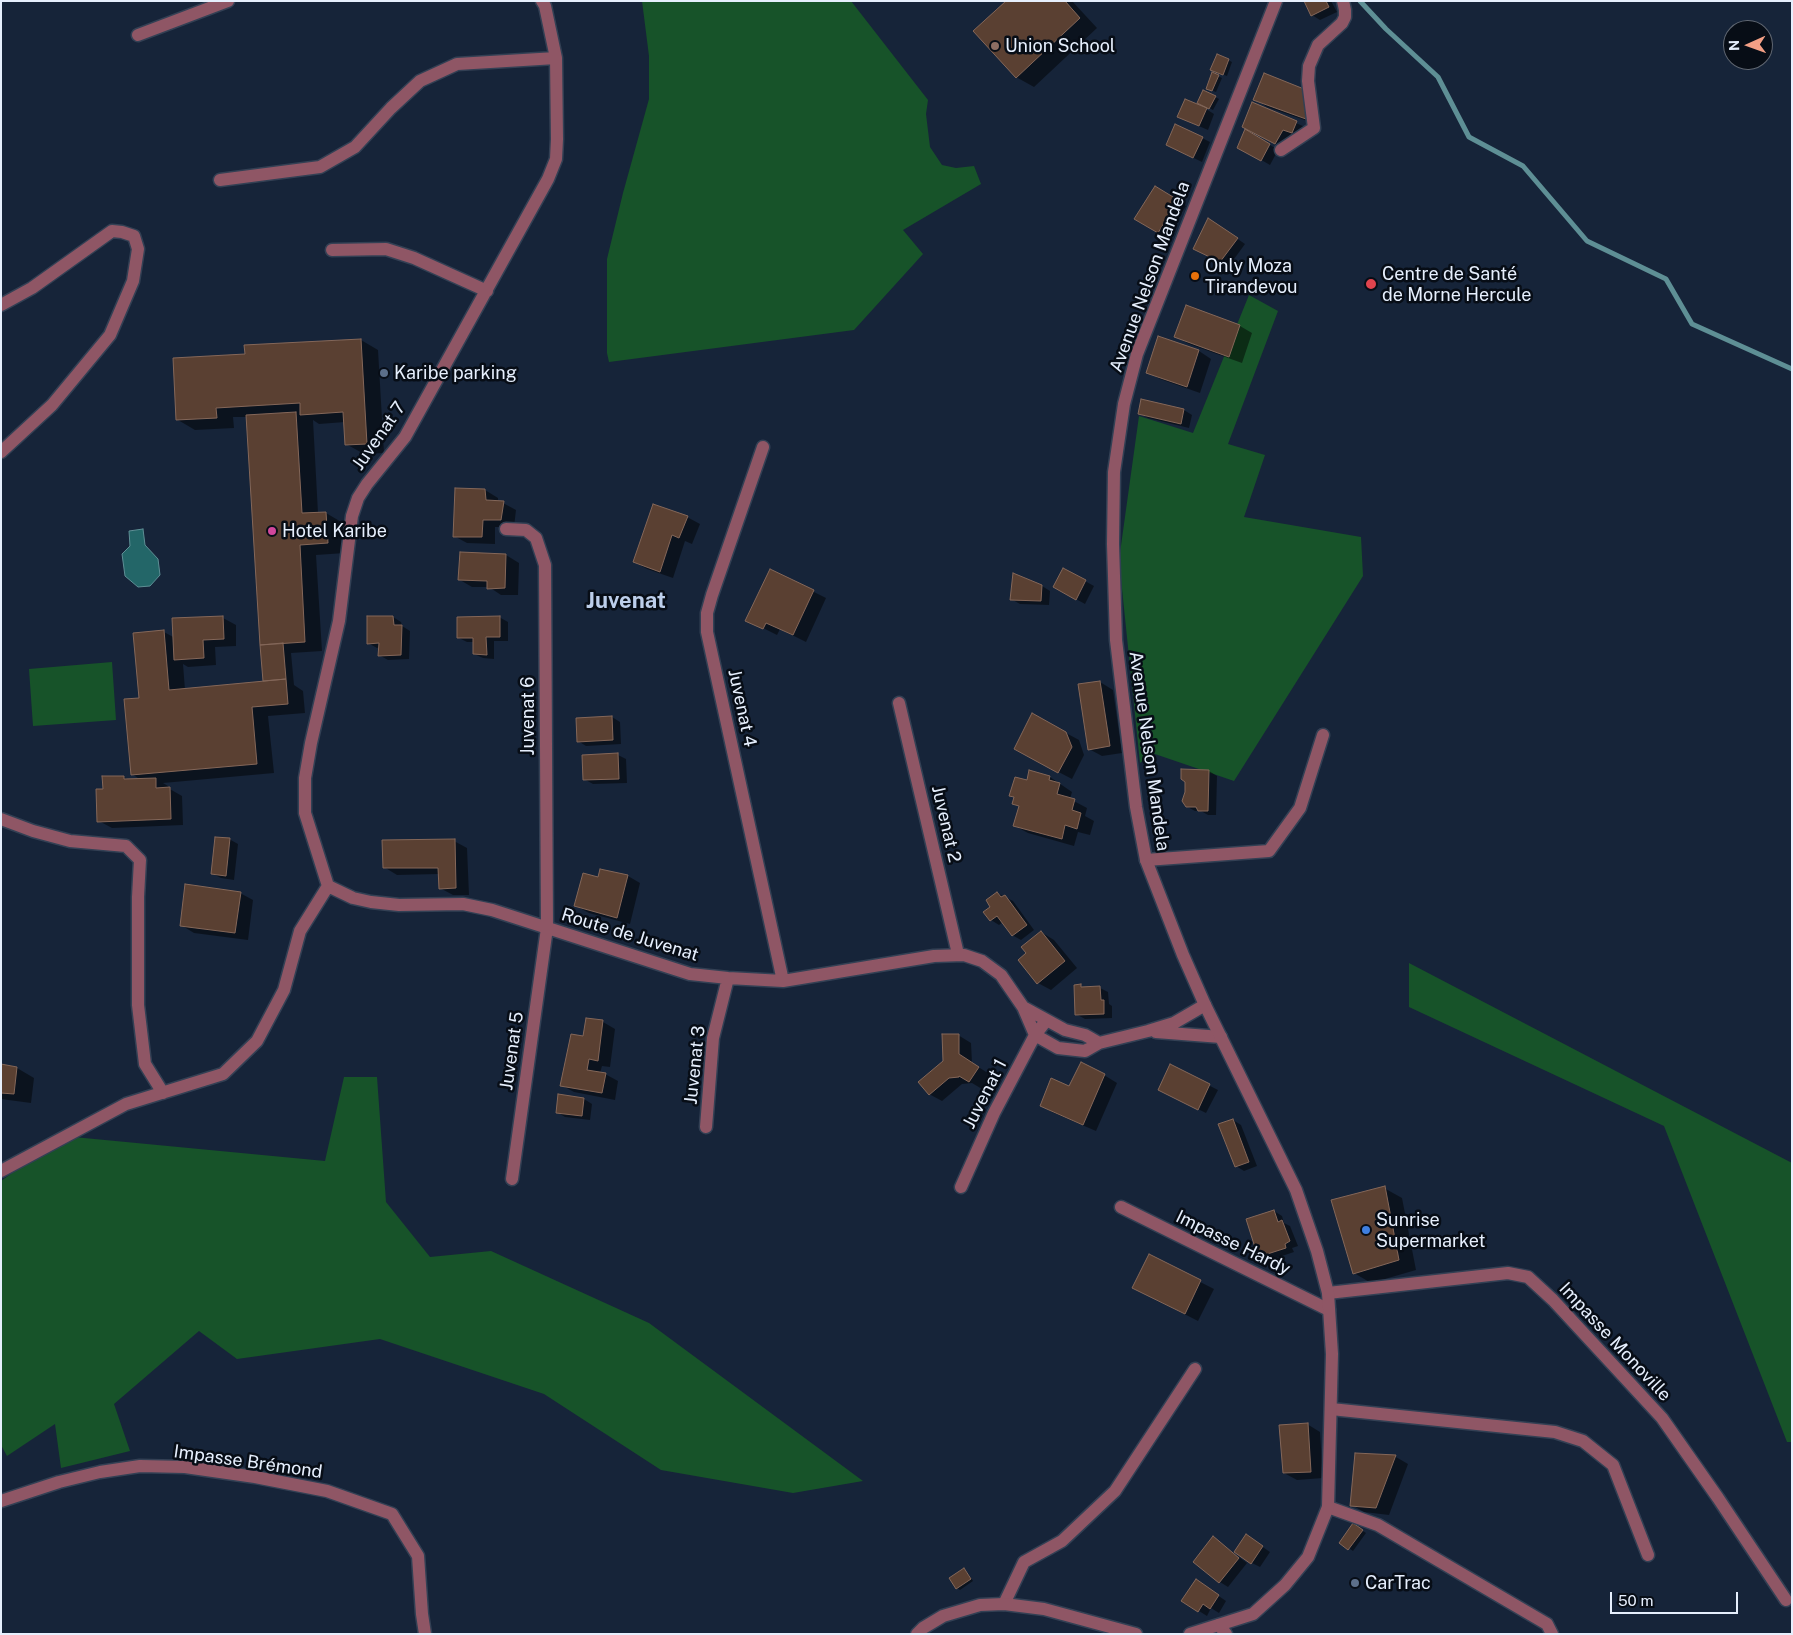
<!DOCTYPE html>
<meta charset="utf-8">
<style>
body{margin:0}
#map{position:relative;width:1793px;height:1635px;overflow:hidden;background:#162439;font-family:"Public Sans",sans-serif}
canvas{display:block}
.frame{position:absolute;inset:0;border:2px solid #e6effd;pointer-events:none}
.north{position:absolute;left:1723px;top:20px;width:50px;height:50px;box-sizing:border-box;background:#070d16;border:1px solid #606772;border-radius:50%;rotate:268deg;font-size:14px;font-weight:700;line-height:20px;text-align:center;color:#e6effd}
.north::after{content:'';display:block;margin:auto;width:18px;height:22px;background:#f39f85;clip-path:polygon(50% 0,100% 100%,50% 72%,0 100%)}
.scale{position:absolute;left:1610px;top:1592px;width:128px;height:22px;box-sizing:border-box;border:2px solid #e6effd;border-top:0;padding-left:6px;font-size:15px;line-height:18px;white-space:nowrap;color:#e6effd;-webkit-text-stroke:4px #070d16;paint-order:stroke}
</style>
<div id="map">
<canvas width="1793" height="1635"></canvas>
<div class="frame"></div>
<div class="north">N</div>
<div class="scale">50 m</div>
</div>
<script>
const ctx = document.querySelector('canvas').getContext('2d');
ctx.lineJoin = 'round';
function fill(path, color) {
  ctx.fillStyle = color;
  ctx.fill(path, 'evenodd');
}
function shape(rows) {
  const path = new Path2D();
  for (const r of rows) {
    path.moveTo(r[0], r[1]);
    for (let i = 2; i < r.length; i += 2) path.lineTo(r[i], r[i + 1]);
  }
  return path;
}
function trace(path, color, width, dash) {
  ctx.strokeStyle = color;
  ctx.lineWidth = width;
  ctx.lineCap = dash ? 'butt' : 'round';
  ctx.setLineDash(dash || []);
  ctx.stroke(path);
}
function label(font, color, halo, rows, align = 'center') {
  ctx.font = font + ' "Public Sans",sans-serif';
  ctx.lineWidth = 5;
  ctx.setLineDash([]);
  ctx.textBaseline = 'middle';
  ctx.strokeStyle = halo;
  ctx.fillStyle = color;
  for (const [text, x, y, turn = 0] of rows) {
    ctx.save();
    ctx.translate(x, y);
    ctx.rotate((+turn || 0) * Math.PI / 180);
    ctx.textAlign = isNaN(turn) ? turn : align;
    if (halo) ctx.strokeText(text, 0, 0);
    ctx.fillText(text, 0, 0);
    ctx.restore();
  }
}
fill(shape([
 [642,1,851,1,928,100,926,114,930,147,942,165,956,168,974,166,981,184,903,230,923,254,854,330,609,362,607,353,607,259,623,193,649,99,649,56],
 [1249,295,1278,311,1228,444,1265,455,1244,517,1361,537,1363,576,1234,781,1152,753,1140,763,1119,560,1139,416,1193,433],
 [112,662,116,720,33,726,29,669],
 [1409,963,1792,1163,1792,1442,1787,1442,1664,1126,1409,1007],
 [344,1077,377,1077,386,1202,430,1257,491,1251,649,1323,863,1481,793,1493,661,1470,544,1394,380,1339,237,1359,199,1331,114,1404,130,1451,61,1468,55,1424,7,1456,1,1445,1,1181,63,1136,325,1161]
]), '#175329');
const water = shape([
 [143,529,145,545,158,559,160,575,150,586,138,587,125,576,122,554,130,546,129,531,143,529]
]);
fill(water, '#236668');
trace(water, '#5e8f95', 1);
fill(shape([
 [1008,1,1072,1,1097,28,1034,87,1016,77],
 [1305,1,1331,1,1337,12,1320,20,1312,15],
 [1218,55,1232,62,1227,76,1216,72],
 [1218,76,1222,78,1216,92,1211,90],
 [1204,91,1219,99,1213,110,1198,102],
 [1304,91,1317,98,1319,125,1267,107,1255,99],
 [1253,104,1305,127,1300,137,1291,134,1283,148,1254,132,1253,134,1278,150,1270,165,1239,147,1247,128],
 [1206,109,1214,114,1208,130,1187,121],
 [1202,138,1210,142,1202,162,1167,145],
 [1164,192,1186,206,1166,237,1158,232],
 [1216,224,1245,244,1229,266,1202,253],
 [1240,326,1252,333,1242,363,1189,344,1176,337],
 [1159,337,1199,351,1211,359,1200,393,1160,379,1147,372],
 [361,340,378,350,384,453,364,454,346,444,345,422,319,424,313,420,318,513,326,513,343,523,345,553,316,555,322,651,291,653,294,685,303,691,305,713,268,716,274,773,163,783,168,786,168,788,182,796,183,825,112,828,99,821,104,790,103,778,124,777,129,780,141,780,132,774,140,699,164,632,175,638,223,618,236,625,236,646,215,647,216,665,188,667,183,664,185,690,264,682,247,417,233,417,234,428,195,430,178,420,246,355],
 [1142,400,1184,410,1192,415,1189,428,1148,418,1139,413],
 [485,490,498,498,498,502,503,503,516,510,514,527,495,527,495,544,467,543,454,536],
 [687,517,700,524,692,544,685,541,673,578,647,569,634,562],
 [506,555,519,563,518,595,501,595,489,587,472,587,460,580],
 [1063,569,1094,586,1085,604,1054,587],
 [770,570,826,598,806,642,780,629,777,635,747,620],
 [1042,586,1050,591,1049,605,1020,604,1011,599],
 [393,617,401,622,402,626,410,631,409,659,388,660,379,655,380,647,377,648,368,643],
 [499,617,508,622,508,641,494,641,494,659,483,658,474,654,474,642,467,642,459,638],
 [1100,682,1113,690,1122,753,1102,756,1089,749],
 [612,717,620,722,621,744,586,746,578,741],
 [1066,733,1079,740,1084,755,1072,779,1028,756],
 [618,755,626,759,627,783,593,784,584,779],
 [1209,771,1217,776,1216,815,1208,815,1201,811,1195,811,1186,806],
 [1050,777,1072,792,1070,799,1087,808,1085,816,1094,821,1090,835,1078,832,1074,846,1028,833,1015,826,1020,807,1013,804,1015,798,1011,795,1027,782],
 [229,839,238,844,234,880,221,878,213,874],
 [454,841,467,848,469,895,453,895,440,888,439,874,397,875,384,867],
 [628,876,640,883,630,924,589,913,576,906,599,878],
 [240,893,253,900,248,940,194,933,181,925],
 [997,893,1013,901,1034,930,1021,940,1012,935,1003,922,999,925,991,920,992,907],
 [1041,932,1054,940,1077,968,1051,990,1038,983,1028,954],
 [1080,986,1085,988,1100,988,1108,992,1109,1004,1112,1006,1112,1018,1085,1019,1076,1014],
 [603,1022,615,1029,610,1067,602,1066,600,1073,605,1074,618,1081,615,1100,574,1092,561,1085,584,1037],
 [958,1035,971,1043,972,1063,991,1075,982,1089,972,1083,962,1084,942,1101,929,1094,944,1061],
 [1,1065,17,1068,34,1078,31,1103,1,1099],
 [1171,1066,1218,1090,1206,1113,1167,1094],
 [1104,1075,1117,1083,1096,1131,1054,1113,1041,1106,1070,1087],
 [584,1099,592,1104,590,1120,565,1117,557,1112],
 [1233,1120,1241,1125,1257,1166,1244,1171,1236,1166],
 [1384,1188,1402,1198,1416,1270,1371,1283,1354,1273],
 [1274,1211,1282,1216,1284,1223,1290,1226,1298,1246,1292,1248,1294,1252,1267,1261,1259,1256],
 [1149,1256,1214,1289,1198,1321,1147,1295],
 [1307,1424,1320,1432,1323,1478,1297,1480,1284,1473],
 [1356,1454,1396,1457,1408,1464,1389,1515,1364,1512,1352,1505],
 [1357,1527,1366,1533,1353,1551,1340,1542],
 [1213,1538,1247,1563,1228,1587,1220,1582],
 [1254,1541,1270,1552,1260,1567,1252,1563],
 [964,1570,967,1572,973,1581,960,1590,957,1588],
 [1204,1586,1226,1601,1219,1613,1211,1608,1207,1616,1183,1601]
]), '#0007');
trace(shape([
 [1360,1,1386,29,1438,77,1469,137,1523,166,1587,241,1666,279,1692,324,1792,369]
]), '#5e8f95', 5);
const building = shape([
 [1006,1,1065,1,1080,18,1016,78,973,31,1006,1],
 [1304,1,1326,1,1329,7,1311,16,1304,1],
 [1217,54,1229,59,1223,75,1210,70,1217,54],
 [1212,72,1219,75,1212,91,1206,89,1212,72],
 [1264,73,1304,89,1306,119,1253,100,1264,73],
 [1203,90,1216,96,1209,109,1197,103,1203,90],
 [1185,99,1207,108,1199,126,1177,117,1185,99],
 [1252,102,1297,121,1292,133,1283,130,1275,144,1242,127,1252,102],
 [1175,124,1203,137,1193,158,1166,145,1175,124],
 [1245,129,1270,144,1261,161,1237,148,1245,129],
 [1155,186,1178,200,1158,233,1134,219,1155,186],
 [1208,218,1238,238,1220,262,1193,249,1208,218],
 [1186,305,1240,325,1229,357,1174,337,1186,305],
 [1158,336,1199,350,1187,387,1146,373,1158,336],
 [361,339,367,444,345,445,343,412,300,415,300,403,216,408,217,418,176,420,173,358,245,354,244,345,361,339],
 [1141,399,1184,409,1181,424,1138,414,1141,399],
 [296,412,302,513,326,512,328,543,300,545,305,642,260,645,246,415,296,412],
 [455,488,485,489,486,500,504,501,501,520,483,520,482,537,453,537,455,488],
 [653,504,688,516,679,538,672,535,660,572,633,562,653,504],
 [460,552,506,554,505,588,487,589,487,581,458,580,460,552],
 [1063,568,1086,580,1076,600,1053,587,1063,568],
 [770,569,814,590,793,635,766,623,763,629,745,621,770,569],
 [1013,573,1042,585,1041,601,1010,600,1013,573],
 [223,616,224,639,203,640,204,658,174,660,172,618,223,616],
 [367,616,393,616,394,625,402,625,401,655,378,656,379,643,367,644,367,616],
 [500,616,500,637,486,637,487,655,473,654,473,638,457,638,457,617,500,616],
 [164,630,169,690,286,679,288,704,252,707,257,764,131,775,124,699,139,698,133,633,164,630],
 [283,643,286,679,263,681,260,645,283,643],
 [1100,681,1110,746,1088,750,1078,684,1100,681],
 [1032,713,1066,732,1072,747,1058,773,1014,749,1032,713],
 [612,716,613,740,577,742,576,718,612,716],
 [618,753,619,779,583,780,582,755,618,753],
 [1181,769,1209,770,1208,811,1198,811,1196,807,1186,807,1182,801,1185,792,1185,782,1181,779,1181,769],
 [1029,770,1050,776,1049,780,1060,783,1057,794,1075,799,1072,810,1081,813,1077,829,1065,825,1062,839,1013,826,1019,806,1012,804,1014,797,1009,796,1015,777,1027,780,1029,770],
 [102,776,124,776,124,779,156,778,156,788,170,787,171,819,97,822,96,789,103,789,102,776],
 [215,837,230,838,226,876,211,874,215,837],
 [455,839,456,888,439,889,438,868,383,868,382,840,455,839],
 [600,869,628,875,617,918,574,906,583,873,598,877,600,869],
 [185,884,241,892,235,933,180,926,185,884],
 [997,892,1001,897,1005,895,1027,925,1012,936,997,916,990,921,983,912,990,907,986,900,997,892],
 [1041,931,1065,961,1037,984,1018,960,1026,953,1021,947,1041,931],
 [1081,984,1081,987,1100,986,1101,1000,1104,1000,1104,1014,1075,1015,1074,985,1081,984],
 [586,1018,603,1020,598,1061,589,1059,587,1070,606,1073,602,1093,560,1086,571,1034,583,1036,586,1018],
 [942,1034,959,1034,959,1054,979,1067,969,1082,959,1076,959,1077,949,1078,929,1095,918,1082,943,1061,942,1034],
 [1081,1062,1105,1074,1083,1125,1040,1106,1051,1078,1069,1086,1081,1062],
 [1,1064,17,1067,14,1094,1,1093,1,1064],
 [1170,1064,1210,1084,1198,1110,1158,1090,1170,1064],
 [558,1094,584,1098,582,1116,556,1113,558,1094],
 [1233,1119,1249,1162,1235,1167,1218,1124,1233,1119],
 [1385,1186,1399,1260,1353,1274,1331,1200,1385,1186],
 [1274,1210,1278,1222,1282,1220,1290,1241,1285,1244,1286,1248,1258,1257,1246,1219,1274,1210],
 [1149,1254,1201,1280,1185,1314,1132,1288,1149,1254],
 [1308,1423,1311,1472,1283,1473,1279,1425,1308,1423],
 [1355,1453,1396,1455,1376,1508,1350,1506,1355,1453],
 [1353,1523,1363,1530,1348,1550,1339,1543,1353,1523],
 [1246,1534,1263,1546,1251,1564,1234,1552,1246,1534],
 [1213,1536,1239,1558,1219,1583,1193,1562,1213,1536],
 [964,1568,971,1579,956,1589,949,1578,964,1568],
 [1196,1579,1219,1595,1210,1609,1203,1604,1198,1612,1181,1601,1196,1579]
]);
fill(building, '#5a4032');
trace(building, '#846759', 1);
const minor = shape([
 [138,35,228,1],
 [1281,150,1314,128,1308,81,1309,66,1318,45,1342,23,1345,17,1345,10,1343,1],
 [220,180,320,167,355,147,391,108,420,81,457,64,556,58],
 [332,250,386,249,414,258,487,291],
 [1,305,32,288,112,231,122,232,134,236,138,249,133,281,110,335,52,405,1,452],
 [763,447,712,595,707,613,707,632,783,981],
 [506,529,526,530,536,538,545,565,547,928,512,1179],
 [899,703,958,954],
 [1,819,33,831,70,841,126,846,140,860,138,897,138,1005,145,1064,163,1093],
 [1146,860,1269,851,1300,808,1323,735],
 [328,886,305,813,305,778,311,743,339,621,352,516,358,498,367,484,405,437,548,179,556,159,557,139,556,58,545,6,542,1],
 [328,886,353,898,371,902,399,905,463,904,492,910,690,974,728,978,783,981,934,956,964,955,982,961,1001,975,1023,1007,1035,1035,1058,1048,1085,1051,1099,1043,1148,1031,1174,1023,1205,1005],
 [1023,1007,1065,1030,1085,1035,1099,1043],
 [1156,1032,1221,1037],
 [706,1127,713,1038,728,978],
 [1,1171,126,1104,223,1074,257,1041,284,990,300,931,328,886],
 [961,1187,994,1113,1035,1035,1046,1021],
 [1121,1207,1329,1310],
 [1328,1293,1508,1273,1528,1277,1553,1300,1662,1418,1718,1498,1786,1600],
 [1331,1409,1555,1432,1583,1441,1613,1465,1648,1555],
 [1,1501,59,1482,100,1472,140,1466,185,1467,255,1477,327,1491,392,1514,418,1556,422,1614,425,1634],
 [1328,1507,1378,1525,1547,1624,1552,1634],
 [1004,1604,1024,1562,1062,1541,1115,1491,1195,1369],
 [1219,1625,1226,1634]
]);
const tertiary = shape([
 [917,1634,923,1628,943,1616,980,1605,1004,1604,1044,1609,1136,1634],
 [1190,1634,1253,1614,1285,1585,1308,1557,1328,1507,1332,1354,1328,1293,1317,1251,1296,1190,1205,1005,1183,955,1146,860,1136,807,1116,640,1113,544,1114,472,1124,404,1137,354,1276,1]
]);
trace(minor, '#334054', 15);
trace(tertiary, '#334054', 15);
trace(minor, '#8f5665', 12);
trace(tertiary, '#8f5665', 12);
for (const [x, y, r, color] of [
 [995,46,5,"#8d6e63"],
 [1195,276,5,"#e8710a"],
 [1371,284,6,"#e0444e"],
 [384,373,5,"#5c6f8a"],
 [272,531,5,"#d1479c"],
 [1366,1230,5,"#3f7fe0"],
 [1355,1583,5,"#5c6f8a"]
]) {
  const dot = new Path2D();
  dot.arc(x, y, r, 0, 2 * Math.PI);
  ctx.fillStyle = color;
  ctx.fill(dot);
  trace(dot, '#070d16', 2);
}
label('18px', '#e6effd', '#070d16', [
 ["Union School",1005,46],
 ["Only Moza",1205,266],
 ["Tirandevou",1205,287],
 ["Centre de Santé",1382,274],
 ["de Morne Hercule",1382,295],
 ["Karibe parking",394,373],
 ["Hotel Karibe",282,531],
 ["Sunrise",1376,1220],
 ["Supermarket",1376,1241],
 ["CarTrac",1365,1583]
], 'left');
label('18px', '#e6effd', '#070d16', [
 ["Avenue Nelson Mandela",1150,277,-70],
 ["Juvenat 7",379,436,-55],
 ["Juvenat 4",742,708,78],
 ["Juvenat 6",528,716,-90],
 ["Avenue Nelson Mandela",1149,751,82],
 ["Juvenat 2",946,824,77],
 ["Route de Juvenat",630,935,17],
 ["Juvenat 5",512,1051,-82],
 ["Juvenat 3",695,1065,-84],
 ["Juvenat 1",985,1094,-63],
 ["Impasse Hardy",1233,1243,26],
 ["Impasse Monoville",1615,1342,47],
 ["Impasse Brémond",248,1462,8]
]);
label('bold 22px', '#bcceea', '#070d16', [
 ["Juvenat",626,601]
]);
</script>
